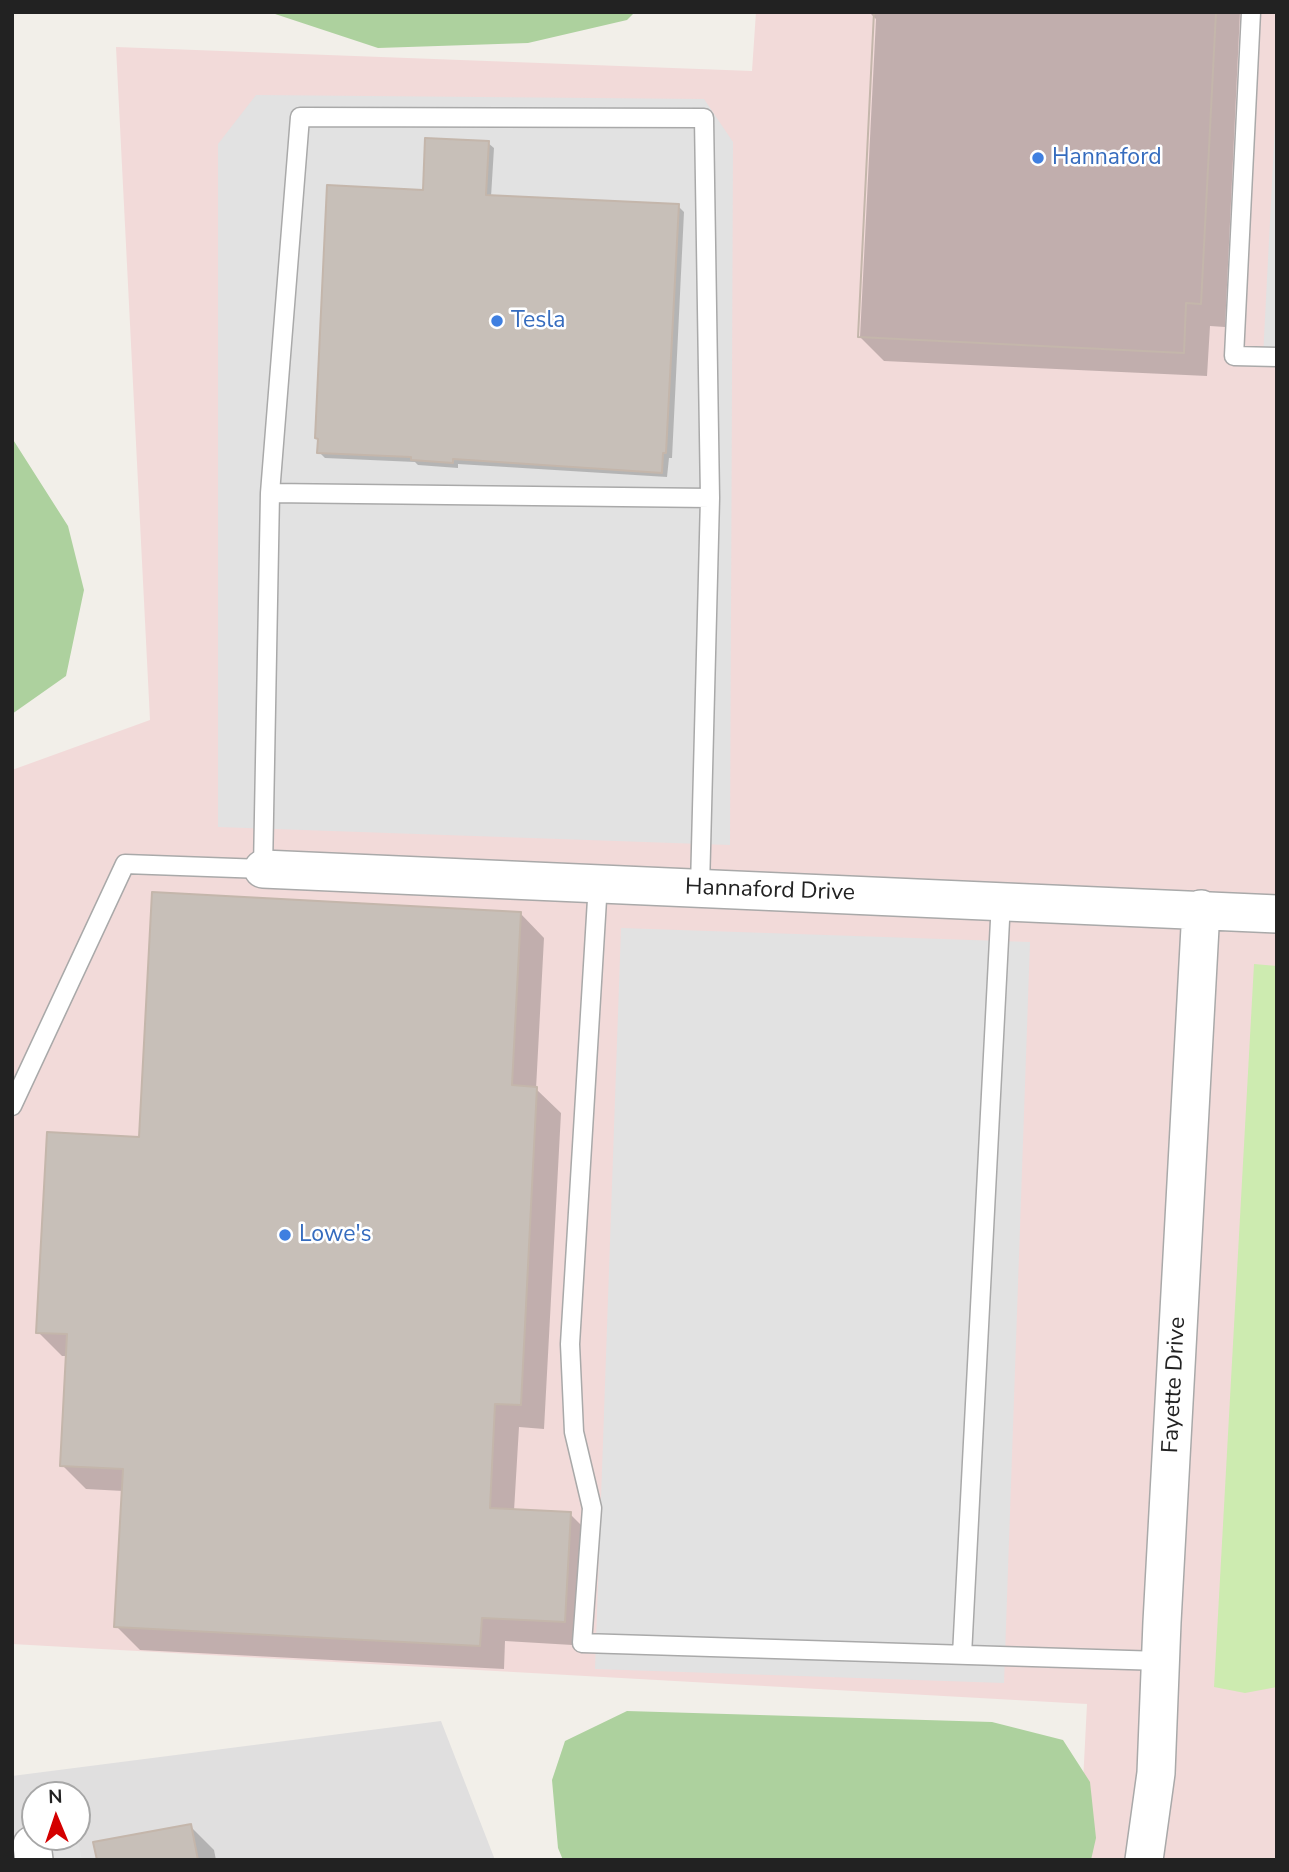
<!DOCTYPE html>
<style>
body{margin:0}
#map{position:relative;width:1289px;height:1872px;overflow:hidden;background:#f2efe9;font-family:"Nunito Sans",sans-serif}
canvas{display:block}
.frame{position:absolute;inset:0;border:14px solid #222;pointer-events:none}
.north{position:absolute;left:21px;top:1781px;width:70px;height:70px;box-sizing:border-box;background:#fff;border:2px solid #a7a7a7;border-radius:50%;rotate:358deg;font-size:19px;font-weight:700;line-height:28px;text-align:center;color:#222}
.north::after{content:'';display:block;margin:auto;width:24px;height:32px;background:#d40000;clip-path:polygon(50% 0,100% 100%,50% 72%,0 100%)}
</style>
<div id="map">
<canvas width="1289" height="1872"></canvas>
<div class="frame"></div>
<div class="north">N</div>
</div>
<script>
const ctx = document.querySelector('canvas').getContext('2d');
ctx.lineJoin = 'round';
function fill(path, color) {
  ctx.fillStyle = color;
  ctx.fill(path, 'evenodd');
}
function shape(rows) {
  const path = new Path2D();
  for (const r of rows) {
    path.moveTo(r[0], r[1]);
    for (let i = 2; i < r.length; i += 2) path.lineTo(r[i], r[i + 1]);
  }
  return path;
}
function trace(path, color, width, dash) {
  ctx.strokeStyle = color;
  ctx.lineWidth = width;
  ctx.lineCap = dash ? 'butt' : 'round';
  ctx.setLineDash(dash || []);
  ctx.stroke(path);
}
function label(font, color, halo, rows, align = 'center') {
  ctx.font = font + ' "Nunito Sans",sans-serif';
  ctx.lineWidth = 5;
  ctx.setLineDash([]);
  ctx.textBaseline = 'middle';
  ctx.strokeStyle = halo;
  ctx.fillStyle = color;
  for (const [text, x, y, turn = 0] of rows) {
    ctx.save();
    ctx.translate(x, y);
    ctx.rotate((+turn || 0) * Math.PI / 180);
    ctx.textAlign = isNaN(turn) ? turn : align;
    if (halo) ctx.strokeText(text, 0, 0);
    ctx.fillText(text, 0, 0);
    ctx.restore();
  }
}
fill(shape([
 [441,1721,495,1860,12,1860,12,1776],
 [35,1795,77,1795,77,1837,35,1837]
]), '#e0dfdf');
fill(shape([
 [756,12,1277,12,1277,1860,1079,1860,1087,1704,12,1644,12,770,150,720,116,47,752,71]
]), '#f2dad9');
fill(shape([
 [1254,964,1277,966,1277,1687,1245,1693,1214,1687]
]), '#cdebb0');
fill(shape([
 [269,12,635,12,627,20,528,43,378,48],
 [12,438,68,526,84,590,66,676,12,714],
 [627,1711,992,1722,1063,1740,1090,1782,1096,1838,1091,1860,563,1860,558,1848,552,1780,565,1741]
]), '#add19e');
fill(shape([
 [1277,85,1277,357,1263,357],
 [256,95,704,99,733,142,730,845,218,827,218,144],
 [621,928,1030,942,1004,1683,595,1669],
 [77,1835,82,1860,54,1860,50,1840,77,1837]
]), '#e2e2e2');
fill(shape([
 [869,12,1240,12,1225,327,1210,326,1207,376,884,361,860,337,876,19],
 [488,143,494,148,491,197,678,206,684,212,672,458,669,458,667,477,458,464,458,468,418,465,415,462,325,458,319,452,320,441,316,438,424,191],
 [520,913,544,938,536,1089,561,1113,544,1429,519,1427,514,1511,570,1514,594,1538,589,1646,505,1641,504,1669,140,1650,116,1626,123,1491,86,1489,62,1465,67,1356,62,1356,38,1332,141,1139],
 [190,1826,214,1850,216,1860,99,1860]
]), '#0003');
const building = shape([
 [874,12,1216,12,1201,304,1186,303,1184,353,858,337,874,12],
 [874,12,1216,12,1201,304,1186,303,1184,353,858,337,874,12],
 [425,138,489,141,486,195,679,204,666,453,663,453,662,473,453,459,453,463,411,460,411,457,317,453,318,439,315,438,327,185,423,190,425,138],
 [152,892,521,912,512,1085,537,1087,521,1405,495,1404,490,1508,571,1512,565,1622,482,1618,480,1646,114,1627,123,1469,60,1466,67,1334,36,1333,47,1132,139,1137,152,892],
 [191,1824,198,1860,97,1860,93,1842,191,1824]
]);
fill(building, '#c7bfb8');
trace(building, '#c4b6ab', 2);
const lane = shape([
 [1251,12,1234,356,1277,357],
 [270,493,300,117,704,118,710,498],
 [598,883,570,1344,574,1432,592,1508,582,1643,1161,1661],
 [12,1106,125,864,263,869,270,493,710,498,700,887],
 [962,1655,1001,901]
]);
const street = shape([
 [263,869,1277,914],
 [32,1845,34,1860],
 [1144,1860,1156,1773,1162,1622,1201,909]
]);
trace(lane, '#a9a9a9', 21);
trace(street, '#a9a9a9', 40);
trace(lane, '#fff', 18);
trace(street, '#fff', 37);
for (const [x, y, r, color] of [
 [1038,158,7,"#3f7fe0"],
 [497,321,7,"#3f7fe0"],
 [285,1235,7,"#3f7fe0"]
]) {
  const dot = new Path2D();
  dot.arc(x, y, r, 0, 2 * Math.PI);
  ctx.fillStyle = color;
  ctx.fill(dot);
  trace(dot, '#fff', 2.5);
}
label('23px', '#366cbe', '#fff', [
 ["Hannaford",1052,158],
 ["Tesla",511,321],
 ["Lowe's",299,1235]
], 'left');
label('23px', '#222', '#fff', [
 ["Hannaford Drive",770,891,2],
 ["Fayette Drive",1175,1385,-87]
]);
</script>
